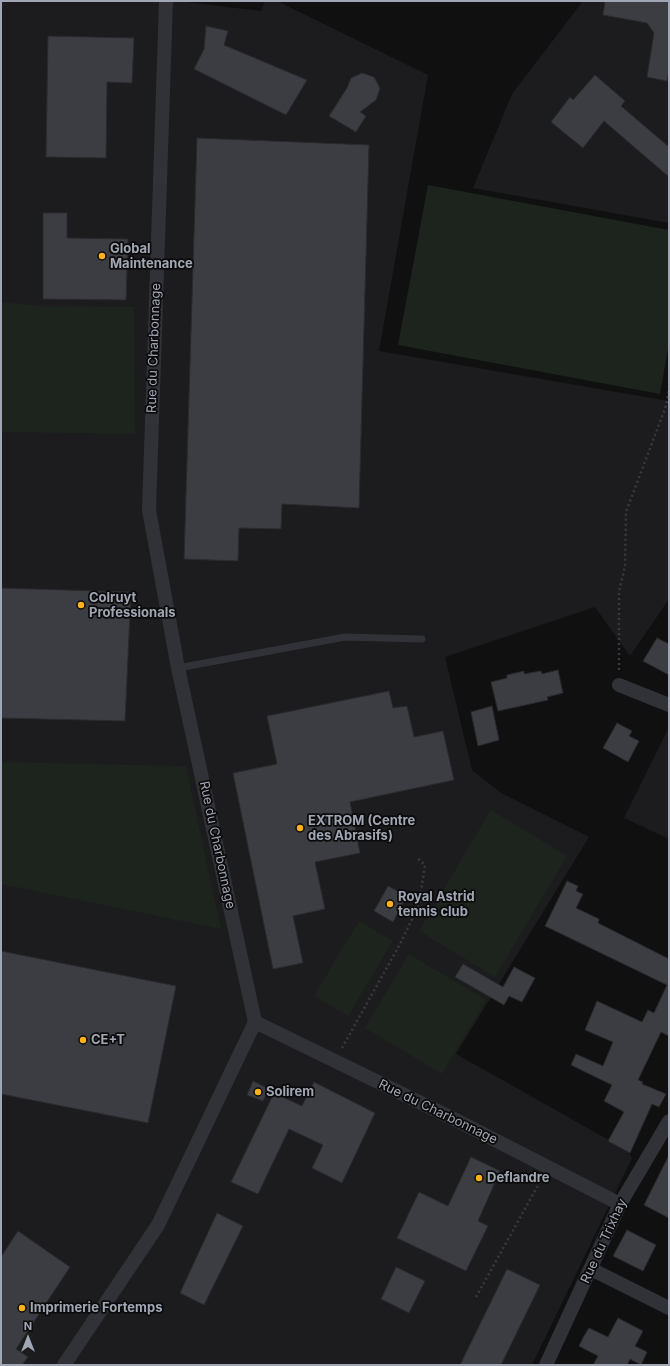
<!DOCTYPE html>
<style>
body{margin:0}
#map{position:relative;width:670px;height:1366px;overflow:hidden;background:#101011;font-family:Inter,sans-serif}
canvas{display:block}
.frame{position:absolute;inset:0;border:2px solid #a0a6b3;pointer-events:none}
.north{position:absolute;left:8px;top:1318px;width:40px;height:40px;-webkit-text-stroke:3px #0b0b0c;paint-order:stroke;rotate:0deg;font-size:11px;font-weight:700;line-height:16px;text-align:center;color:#a0a6b3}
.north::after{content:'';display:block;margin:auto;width:14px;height:18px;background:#a0a6b3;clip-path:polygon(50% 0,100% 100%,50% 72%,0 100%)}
</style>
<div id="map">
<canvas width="670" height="1366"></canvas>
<div class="frame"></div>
<div class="north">N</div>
</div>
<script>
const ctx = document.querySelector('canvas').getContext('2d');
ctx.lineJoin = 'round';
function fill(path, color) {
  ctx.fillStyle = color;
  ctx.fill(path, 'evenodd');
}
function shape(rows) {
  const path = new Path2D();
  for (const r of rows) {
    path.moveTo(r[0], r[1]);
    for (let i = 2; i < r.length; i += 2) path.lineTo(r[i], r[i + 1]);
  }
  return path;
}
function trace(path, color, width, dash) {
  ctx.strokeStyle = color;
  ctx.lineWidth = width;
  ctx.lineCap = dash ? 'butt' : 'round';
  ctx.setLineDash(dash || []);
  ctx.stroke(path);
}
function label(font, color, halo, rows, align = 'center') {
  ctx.font = font + ' Inter,sans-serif';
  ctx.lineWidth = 3.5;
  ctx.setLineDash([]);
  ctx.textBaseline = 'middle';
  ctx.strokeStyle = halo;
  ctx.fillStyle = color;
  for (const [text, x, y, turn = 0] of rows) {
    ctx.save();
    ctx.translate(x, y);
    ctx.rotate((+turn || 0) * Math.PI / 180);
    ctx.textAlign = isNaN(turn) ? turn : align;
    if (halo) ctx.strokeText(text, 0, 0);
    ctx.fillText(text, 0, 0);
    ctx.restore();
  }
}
fill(shape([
 [1,1,178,1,261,11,265,1,277,1,428,75,379,351,669,401,669,599,630,656,595,607,445,657,472,770,501,793,589,837,456,1054,609,1140,629,1153,632,1158,532,1365,1,1365],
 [583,1,669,1,669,223,473,188,512,94],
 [669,727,669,839,624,818]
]), '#1c1c1e');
fill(shape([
 [428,185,669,230,669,343,660,394,398,345],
 [1,302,38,306,134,307,135,434,1,432],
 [1,762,186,766,221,929,1,884],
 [491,810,567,856,495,977,419,931],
 [359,921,393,941,348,1016,314,996],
 [409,954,486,1000,442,1074,365,1028]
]), '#1c241d');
const building = shape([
 [605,1,669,1,669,71,667,81,647,77,654,33,647,23,603,15,605,1],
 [206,26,228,31,224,45,307,80,286,115,194,69,204,49,206,26],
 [48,36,134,38,132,83,107,82,106,158,46,157,48,36],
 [362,73,374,77,380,88,376,100,360,112,366,116,356,132,329,116,347,88,351,78,362,73],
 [595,75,625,101,621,106,669,147,669,177,604,121,583,148,551,122,570,97,573,100,595,75],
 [197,138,369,145,359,508,282,504,281,529,239,528,238,561,184,559,197,138],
 [43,213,67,213,67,238,128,239,126,300,43,299,43,213],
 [1,588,131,592,125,721,1,718,1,588],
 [657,638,669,644,669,675,643,661,657,638],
 [558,670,563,693,547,697,548,700,498,711,491,682,507,678,507,675,524,671,524,674,541,671,542,674,558,670],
 [389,691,393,708,407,706,414,737,443,731,454,780,350,802,360,853,315,862,325,909,293,916,303,963,273,969,233,773,277,764,267,716,389,691],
 [492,706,499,740,478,746,471,712,492,706],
 [617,723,632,731,629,736,639,741,628,762,603,748,617,723],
 [567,881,578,886,576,891,583,894,576,908,599,919,598,923,669,959,669,1036,661,1032,638,1080,643,1082,642,1084,666,1094,659,1107,652,1104,630,1153,608,1141,624,1112,604,1101,612,1085,571,1065,576,1054,603,1066,613,1042,585,1030,597,1001,642,1022,648,1010,654,1013,667,985,545,926,567,881],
 [388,886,407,896,393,922,374,911,388,886],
 [1,951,176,986,148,1123,1,1094,1,951],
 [463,964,503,987,514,967,535,978,522,1002,509,996,504,1005,455,977,463,964],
 [253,1081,269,1089,263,1101,247,1095,253,1081],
 [314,1082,375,1113,342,1183,312,1168,323,1145,289,1129,258,1194,231,1182,274,1093,302,1106,314,1082],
 [669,1155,669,1218,644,1205,669,1155],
 [471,1157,500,1171,478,1221,488,1226,466,1271,397,1238,419,1192,448,1206,471,1157],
 [217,1213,243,1226,204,1305,180,1293,217,1213],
 [627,1230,656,1245,643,1271,613,1256,627,1230],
 [18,1231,70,1267,16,1349,28,1357,22,1365,1,1365,1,1257,18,1231],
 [396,1267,425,1281,409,1313,381,1299,396,1267],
 [507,1269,540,1285,501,1365,460,1365,507,1269],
 [618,1318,643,1331,635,1346,647,1352,641,1365,630,1359,627,1365,593,1365,598,1356,579,1346,584,1336,589,1328,608,1337,618,1318]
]);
fill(building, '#3c3d42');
trace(building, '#2a2a2e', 1);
trace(shape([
 [619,670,619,592,625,566,626,512,666,406,669,389],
 [342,1048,400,944,419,905,425,865,417,858],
 [476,1297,541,1180]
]), '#37393e', 2.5, [2, 3]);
trace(shape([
 [178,668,345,637,422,639]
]), '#313237', 7);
trace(shape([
 [619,685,669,705],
 [255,1022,456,1120,620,1204],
 [591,1269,669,1308],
 [64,1365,158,1225,255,1022,178,668,149,510,166,1],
 [546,1365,620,1204,669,1121]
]), '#313237', 14);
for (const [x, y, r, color] of [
 [102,256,4,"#fdb11c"],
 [81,605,4,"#fdb11c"],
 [300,828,4,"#fdb11c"],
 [390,904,4,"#fdb11c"],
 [83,1040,4,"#fdb11c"],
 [258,1092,4,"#fdb11c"],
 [479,1178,4,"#fdb11c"],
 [22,1308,4,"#fdb11c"]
]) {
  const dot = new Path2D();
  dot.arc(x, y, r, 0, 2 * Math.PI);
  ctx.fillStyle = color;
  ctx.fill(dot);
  trace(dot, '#0b0b0c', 1.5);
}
label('bold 13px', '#a0a6b3', '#0b0b0c', [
 ["Global",110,249],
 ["Maintenance",110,264],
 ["Colruyt",89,598],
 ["Professionals",89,613],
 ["EXTROM (Centre",308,821],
 ["des Abrasifs)",308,836],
 ["Royal Astrid",398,897],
 ["tennis club",398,912],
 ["CE+T",91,1040],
 ["Solirem",266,1092],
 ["Deflandre",487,1178],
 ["Imprimerie Fortemps",30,1308]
], 'left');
label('13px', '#a0a6b3', '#0b0b0c', [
 ["Rue du Charbonnage",154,348,-88],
 ["Rue du Charbonnage",217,845,78],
 ["Rue du Charbonnage",438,1112,26],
 ["Rue du Trixhay",604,1241,-65]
]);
</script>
